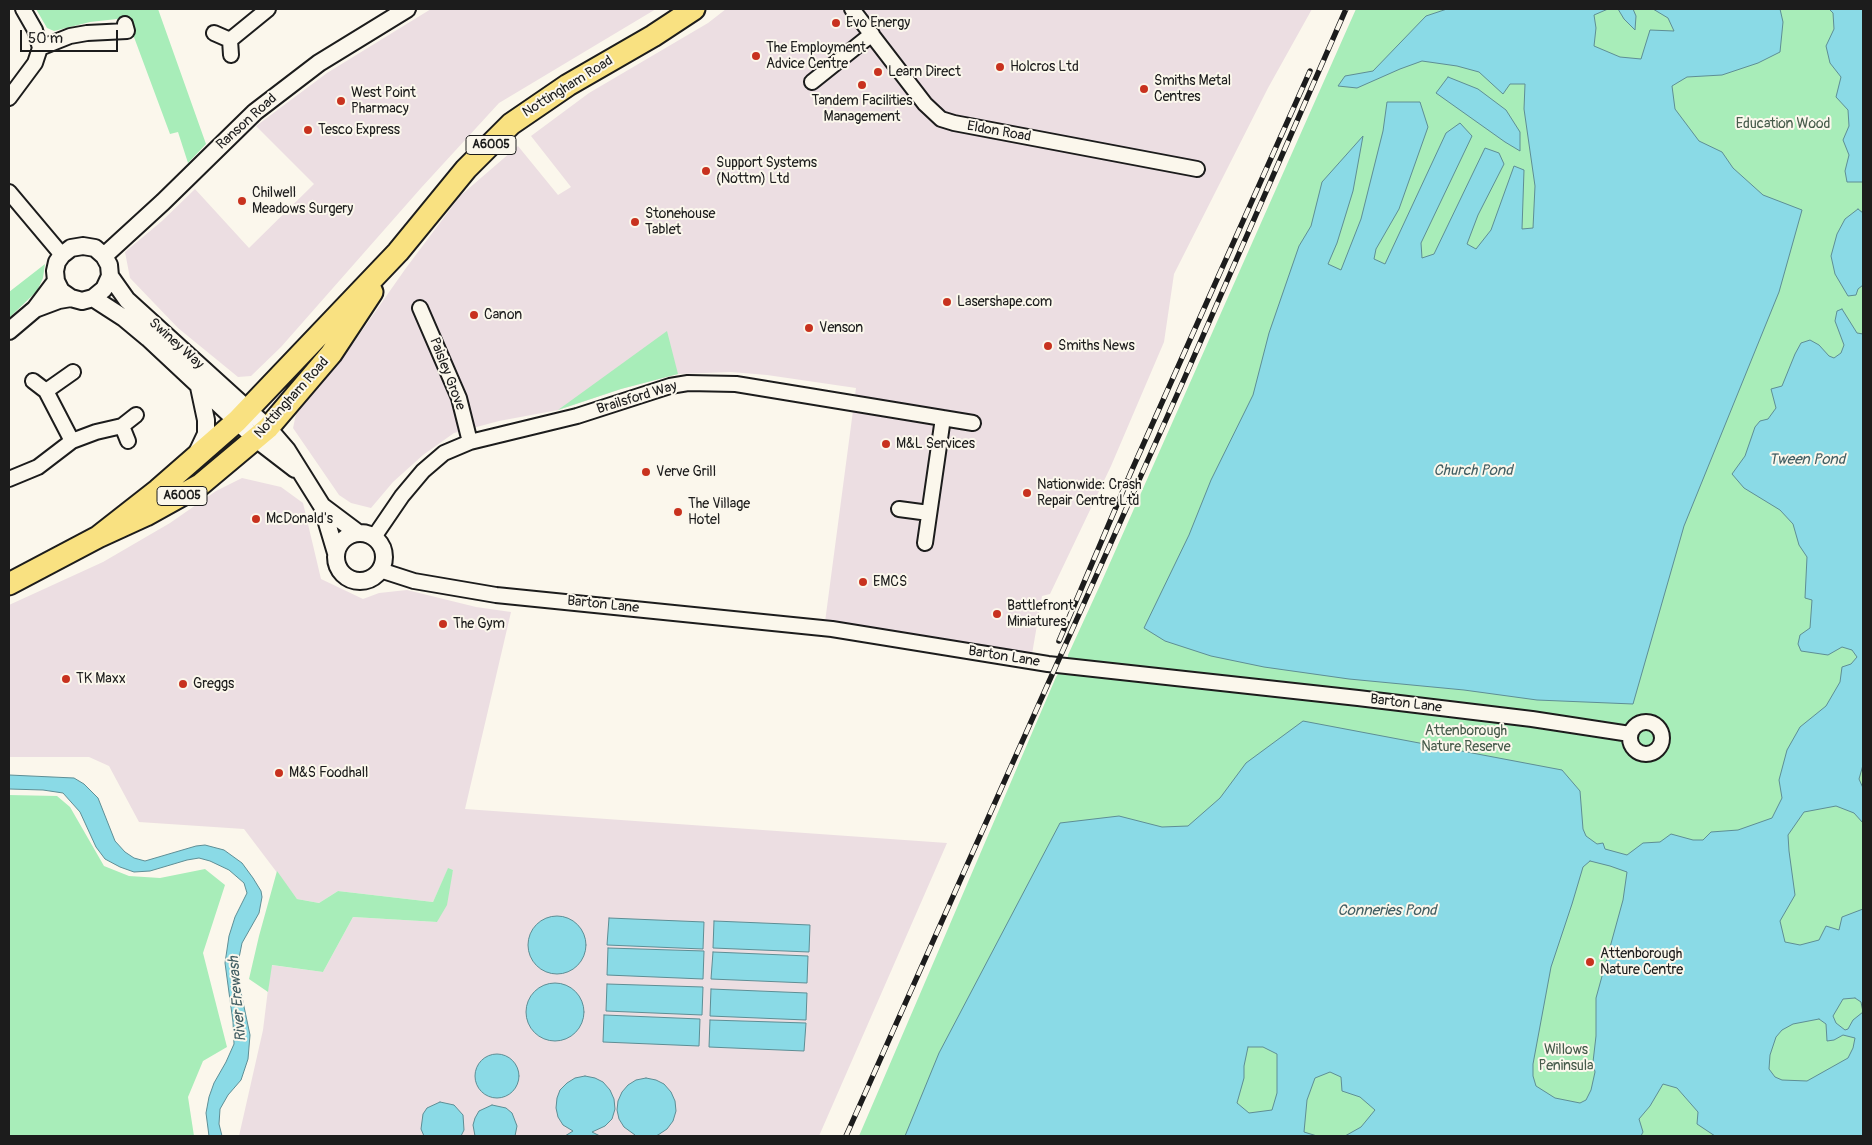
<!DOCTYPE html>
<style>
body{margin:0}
#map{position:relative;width:1872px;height:1145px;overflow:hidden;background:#fbf7ec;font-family:Pangolin,sans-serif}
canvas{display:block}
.frame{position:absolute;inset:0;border:10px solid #1c1c1c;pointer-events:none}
.scale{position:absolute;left:20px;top:30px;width:98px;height:22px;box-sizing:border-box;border:2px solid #1c1c1c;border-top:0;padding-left:6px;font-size:15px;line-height:18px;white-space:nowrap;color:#1c1c1c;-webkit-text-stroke:4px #fbf7ec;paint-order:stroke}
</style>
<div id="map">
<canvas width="1872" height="1145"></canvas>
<div class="frame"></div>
<div class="scale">50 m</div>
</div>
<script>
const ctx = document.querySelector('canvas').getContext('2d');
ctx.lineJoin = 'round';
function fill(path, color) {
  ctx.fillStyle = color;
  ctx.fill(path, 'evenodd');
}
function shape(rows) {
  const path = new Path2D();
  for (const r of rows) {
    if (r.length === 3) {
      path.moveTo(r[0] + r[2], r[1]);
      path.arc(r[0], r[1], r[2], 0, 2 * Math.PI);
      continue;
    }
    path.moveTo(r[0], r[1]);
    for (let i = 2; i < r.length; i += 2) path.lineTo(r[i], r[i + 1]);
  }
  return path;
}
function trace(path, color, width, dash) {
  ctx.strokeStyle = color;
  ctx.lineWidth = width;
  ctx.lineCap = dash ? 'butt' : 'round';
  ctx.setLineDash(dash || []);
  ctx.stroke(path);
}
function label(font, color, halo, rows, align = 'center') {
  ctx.font = font + ' Pangolin,sans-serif';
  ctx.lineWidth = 4;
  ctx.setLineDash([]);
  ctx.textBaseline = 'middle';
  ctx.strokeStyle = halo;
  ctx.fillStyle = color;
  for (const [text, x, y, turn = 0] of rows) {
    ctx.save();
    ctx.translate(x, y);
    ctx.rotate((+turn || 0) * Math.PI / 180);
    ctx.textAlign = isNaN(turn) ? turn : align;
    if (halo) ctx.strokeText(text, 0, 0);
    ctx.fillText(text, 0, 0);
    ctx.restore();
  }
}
fill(shape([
 [431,9,656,9,499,103,421,188,281,347,251,376,238,377,178,328,130,278,125,252,162,221,195,189,249,248,314,184,256,126,327,73],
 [726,9,1312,9,1268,88,1174,274,1164,342,1111,466,1050,594,1042,596,1032,654,825,622,856,388,767,375,731,372,678,374,621,389,558,410,499,421,454,433,423,455,393,482,371,508,351,503,339,495,293,428,296,414,347,352,406,268,460,196,518,146,558,195,571,187,531,136,589,93,708,23],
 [242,478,281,487,303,503,321,579,363,599,379,593,407,590,476,607,511,612,465,809,947,843,819,1136,239,1136,263,1030,271,965,323,972,353,917,437,922,453,870,448,869,433,902,338,891,319,903,297,899,244,829,139,822,109,766,89,757,9,757,9,605,103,562,170,523,216,491]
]), '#ecdee2');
fill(shape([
 [36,9,158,9,206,144,188,163,178,132,170,134,128,21,117,19,90,22,54,31,47,28],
 [1356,9,1863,9,1863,1136,859,1136,1056,677,1058,674,1066,674,1068,655,1101,583],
 [45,264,43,278,37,291,9,318,9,292],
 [667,331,678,374,621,389,558,410],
 [9,795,57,796,70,807,104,866,129,876,160,878,205,869,225,885,203,953,227,1047,203,1061,188,1097,194,1136,9,1136],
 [448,868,453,870,447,905,437,922,353,917,323,972,272,965,268,992,249,979,259,936,277,871,297,899,319,903,338,891,433,902]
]), '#a8edb9');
const water = shape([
 [1447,9,1608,9,1594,15,1596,28,1594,46,1620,57,1641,59,1650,30,1674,31,1668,18,1653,9,1780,9,1783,22,1780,52,1758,63,1722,75,1687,77,1672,86,1675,109,1699,141,1722,152,1733,168,1763,195,1802,210,1779,292,1684,526,1633,704,1537,700,1464,690,1349,679,1264,667,1211,656,1165,641,1144,628,1189,535,1211,480,1253,395,1269,333,1299,246,1311,226,1322,182,1363,136,1353,191,1337,243,1328,264,1341,270,1361,219,1383,131,1387,102,1420,102,1428,127,1399,209,1376,249,1374,259,1385,264,1446,133,1460,123,1472,136,1421,243,1422,258,1434,254,1485,148,1499,153,1504,164,1478,215,1467,244,1476,249,1491,230,1514,166,1524,170,1522,229,1533,228,1535,186,1524,109,1525,84,1510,84,1503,94,1479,72,1457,66,1422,61,1400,69,1357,88,1338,86,1345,76,1373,71,1426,16,1447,9],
 [1618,9,1633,9,1636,16,1635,30,1624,19,1618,9],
 [1829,9,1863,9,1863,182,1847,182,1845,171,1849,155,1843,140,1849,126,1848,110,1836,97,1841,77,1830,63,1826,46,1834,29,1833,13,1829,9],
 [1448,77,1478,89,1506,110,1520,132,1520,151,1505,142,1436,93,1448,77],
 [1858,209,1863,213,1863,285,1858,289,1856,295,1848,296,1835,274,1831,256,1837,234,1845,219,1858,209],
 [1842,309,1857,333,1863,334,1863,765,1859,779,1863,788,1863,823,1854,813,1836,806,1804,812,1788,835,1789,851,1795,895,1780,921,1785,942,1800,945,1819,940,1826,926,1839,930,1842,917,1863,909,1863,1136,1715,1136,1697,1124,1698,1112,1677,1088,1663,1084,1650,1106,1639,1119,1643,1132,1641,1136,1345,1136,1361,1127,1375,1110,1360,1097,1342,1091,1341,1077,1330,1072,1315,1078,1307,1100,1304,1132,1317,1136,905,1136,939,1053,1060,823,1119,816,1162,827,1188,826,1220,798,1246,763,1303,721,1562,770,1580,791,1583,829,1586,836,1597,844,1603,843,1605,849,1627,855,1643,843,1660,842,1671,834,1693,840,1703,840,1711,832,1738,830,1772,818,1782,798,1779,780,1787,750,1800,727,1826,706,1840,682,1842,667,1851,664,1857,657,1852,650,1842,647,1828,655,1801,651,1798,644,1800,635,1810,628,1812,600,1805,598,1807,557,1799,545,1793,524,1780,510,1744,488,1732,474,1745,456,1755,427,1760,421,1768,419,1776,408,1771,389,1782,386,1795,354,1801,343,1810,340,1819,345,1829,356,1834,358,1841,353,1844,345,1835,321,1837,311,1842,309],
 [1590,861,1610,866,1627,872,1623,900,1596,998,1596,1036,1593,1062,1595,1072,1591,1090,1586,1100,1580,1103,1555,1098,1536,1086,1533,1076,1533,1064,1551,967,1572,904,1583,867,1590,861],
 [1855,998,1861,1002,1863,1012,1853,1020,1848,1029,1845,1030,1836,1023,1833,1016,1843,999,1855,998],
 [1819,1019,1826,1024,1827,1041,1834,1040,1843,1035,1855,1038,1853,1048,1848,1058,1807,1081,1782,1080,1775,1077,1769,1069,1770,1055,1776,1037,1782,1030,1793,1024,1819,1019],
 [1248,1047,1263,1047,1277,1054,1277,1093,1272,1110,1249,1113,1237,1103,1244,1078,1244,1066,1248,1047],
 [9,775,74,778,84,784,98,798,115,841,125,852,134,858,145,861,196,846,205,845,224,850,242,863,253,878,261,891,262,897,259,913,242,943,238,963,239,983,250,1035,248,1059,241,1080,228,1095,220,1109,219,1124,222,1136,209,1136,206,1113,209,1097,214,1083,226,1062,234,1044,233,1022,225,963,229,936,235,917,247,893,244,883,229,870,210,861,199,858,187,860,150,871,134,872,120,867,105,859,96,847,80,812,63,793,43,790,9,789,9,775],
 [557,945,29],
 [609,918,704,922,703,949,607,945,609,918],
 [714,921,810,925,809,952,713,948,714,921],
 [608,948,704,951,703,979,607,975,608,948],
 [713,952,808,956,807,983,711,979,713,952],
 [555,1012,29],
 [607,984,703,987,702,1015,606,1011,607,984],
 [711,989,807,993,806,1020,710,1016,711,989],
 [604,1015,700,1019,699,1046,603,1042,604,1015],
 [710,1020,806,1023,804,1051,709,1047,710,1020],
 [497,1076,22],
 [585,1076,595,1078,603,1082,610,1090,614,1099,615,1109,612,1119,605,1126,592,1132,600,1136,565,1136,573,1131,563,1125,558,1117,556,1108,557,1098,560,1090,567,1083,575,1078,585,1076],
 [646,1078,656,1080,664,1084,671,1092,675,1101,676,1111,673,1121,667,1129,658,1135,655,1136,633,1136,635,1135,624,1127,619,1119,617,1110,618,1101,622,1092,628,1085,636,1080,646,1078],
 [440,1102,454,1105,463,1115,464,1130,461,1136,424,1136,421,1129,423,1114,427,1108,440,1102],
 [492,1105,506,1108,512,1113,517,1126,515,1136,475,1136,473,1125,475,1118,479,1111,492,1105]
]);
fill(water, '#8adae6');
trace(water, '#5e8e95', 1);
const minor = shape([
 [852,9,925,104,941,119,954,123,1197,169],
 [214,33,230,40,231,55],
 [230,40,268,9],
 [40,48,70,36,87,33,127,31,125,24],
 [812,82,872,34],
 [9,98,35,63,40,48,35,30,23,9],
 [9,192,62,255],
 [420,308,459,398,470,442],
 [33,381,46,391,72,441],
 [46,391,73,372],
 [122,426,128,441],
 [9,479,38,467,72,441,96,432,122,426,136,415],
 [899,509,929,513],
 [374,537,402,496,423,471,444,453,470,442,577,416,670,386,688,383,736,384,973,423],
 [925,543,943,418],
 [380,570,414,581,496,595,832,629,1048,664,1358,698,1532,719,1630,734],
 [1646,738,16]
]);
const tertiary = shape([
 [104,256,163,202,255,112,319,63,407,9],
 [110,276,127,300,268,428,287,450,322,506,336,553],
 [93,298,124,318,148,338,256,439,295,469],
 [35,309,59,300,71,298,82,301,93,298,104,289,110,276,109,265,104,256,95,248,83,246,71,248,62,255,57,262,55,271,56,281,61,291,71,298],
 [9,331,35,309,56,281],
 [196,455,206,434,206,420,199,387],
 [322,506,358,533],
 [360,557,24]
]);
const primary = shape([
 [98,537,158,490,237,421,398,252,466,169,511,124,568,85,653,36,694,9],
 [9,584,98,537,146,515,200,485,268,428,331,354,372,292]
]);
trace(minor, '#1c1c1c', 18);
trace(tertiary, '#1c1c1c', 20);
trace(primary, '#1c1c1c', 25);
trace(minor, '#fbf7ec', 14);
trace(tertiary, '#fbf7ec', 16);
trace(primary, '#f9e181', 21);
const rail = shape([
 [1059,641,1131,472,1310,71],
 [846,1136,1185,377,1346,9]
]);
trace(rail, '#1c1c1c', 5.5);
trace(rail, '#fbf7ec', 4, [11]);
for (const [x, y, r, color] of [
 [836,23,5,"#c8321e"],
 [756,56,5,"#c8321e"],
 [1000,67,5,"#c8321e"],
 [878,72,5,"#c8321e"],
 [862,85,5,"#c8321e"],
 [1144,89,5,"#c8321e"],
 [341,101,5,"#c8321e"],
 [308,130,5,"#c8321e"],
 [706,171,5,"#c8321e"],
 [242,201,5,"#c8321e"],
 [635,222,5,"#c8321e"],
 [947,302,5,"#c8321e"],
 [474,315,5,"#c8321e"],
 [809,328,5,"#c8321e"],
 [1048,346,5,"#c8321e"],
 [886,444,5,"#c8321e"],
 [646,472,5,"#c8321e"],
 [1027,493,5,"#c8321e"],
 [678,512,5,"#c8321e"],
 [256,519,5,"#c8321e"],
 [863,582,5,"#c8321e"],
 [997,614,5,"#c8321e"],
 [443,624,5,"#c8321e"],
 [66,679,5,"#c8321e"],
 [183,684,5,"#c8321e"],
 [279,773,5,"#c8321e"],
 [1590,962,5,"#c8321e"]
]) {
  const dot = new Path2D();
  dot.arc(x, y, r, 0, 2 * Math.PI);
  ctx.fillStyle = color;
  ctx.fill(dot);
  trace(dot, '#fbf7ec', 2);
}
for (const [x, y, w] of [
 [491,145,50],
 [182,496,50]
]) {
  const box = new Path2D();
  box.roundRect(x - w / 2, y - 9.5, w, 19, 4);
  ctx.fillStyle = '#fbf7ec';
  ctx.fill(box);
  trace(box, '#1c1c1c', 1);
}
label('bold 12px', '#1c1c1c', null, [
 ["A6005",491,145],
 ["A6005",182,496]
]);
label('14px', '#1c1c1c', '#fbf7ec', [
 ["Evo Energy",846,23],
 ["The Employment",766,48],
 ["Advice Centre",766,64],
 ["Holcros Ltd",1010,67],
 ["Learn Direct",888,72],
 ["Smiths Metal",1154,81],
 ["Centres",1154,97],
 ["West Point",351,93],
 ["Pharmacy",351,109],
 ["Tandem Facilities",862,101,"center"],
 ["Management",862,117,"center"],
 ["Tesco Express",318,130],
 ["Support Systems",716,163],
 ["(Nottm) Ltd",716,179],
 ["Chilwell",252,193],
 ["Meadows Surgery",252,209],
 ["Stonehouse",645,214],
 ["Tablet",645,230],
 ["Lasershape.com",957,302],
 ["Canon",484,315],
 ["Venson",819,328],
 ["Smiths News",1058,346],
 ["M&L Services",896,444],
 ["Verve Grill",656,472],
 ["Nationwide: Crash",1037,485],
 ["Repair Centre Ltd",1037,501],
 ["The Village",688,504],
 ["Hotel",688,520],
 ["McDonald's",266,519],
 ["EMCS",873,582],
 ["Battlefront",1007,606],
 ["Miniatures",1007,622],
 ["The Gym",453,624],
 ["TK Maxx",76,679],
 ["Greggs",193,684],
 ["M&S Foodhall",289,773],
 ["Attenborough",1600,954],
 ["Nature Centre",1600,970]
], 'left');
label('14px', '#1c1c1c', '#fbf7ec', [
 ["Nottingham Road",568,87,-32],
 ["Ranson Road",247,122,-42],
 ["Eldon Road",999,132,10],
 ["Swiney Way",176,344,42],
 ["Paisley Grove",447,374,69],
 ["Nottingham Road",292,398,-48],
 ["Brailsford Way",637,398,-17],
 ["Barton Lane",603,605,6],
 ["Barton Lane",1004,657,9],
 ["Barton Lane",1406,704,7]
]);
label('14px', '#465b4b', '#fbf7ec', [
 ["Education Wood",1783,124],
 ["Attenborough",1466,731],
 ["Nature Reserve",1466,747],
 ["Willows",1566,1050],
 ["Peninsula",1566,1066]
]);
label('italic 15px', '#425e63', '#fbf7ec', [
 ["Tween Pond",1807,460],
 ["Church Pond",1473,471],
 ["Conneries Pond",1387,911],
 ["River Erewash",238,999,-95]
]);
</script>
